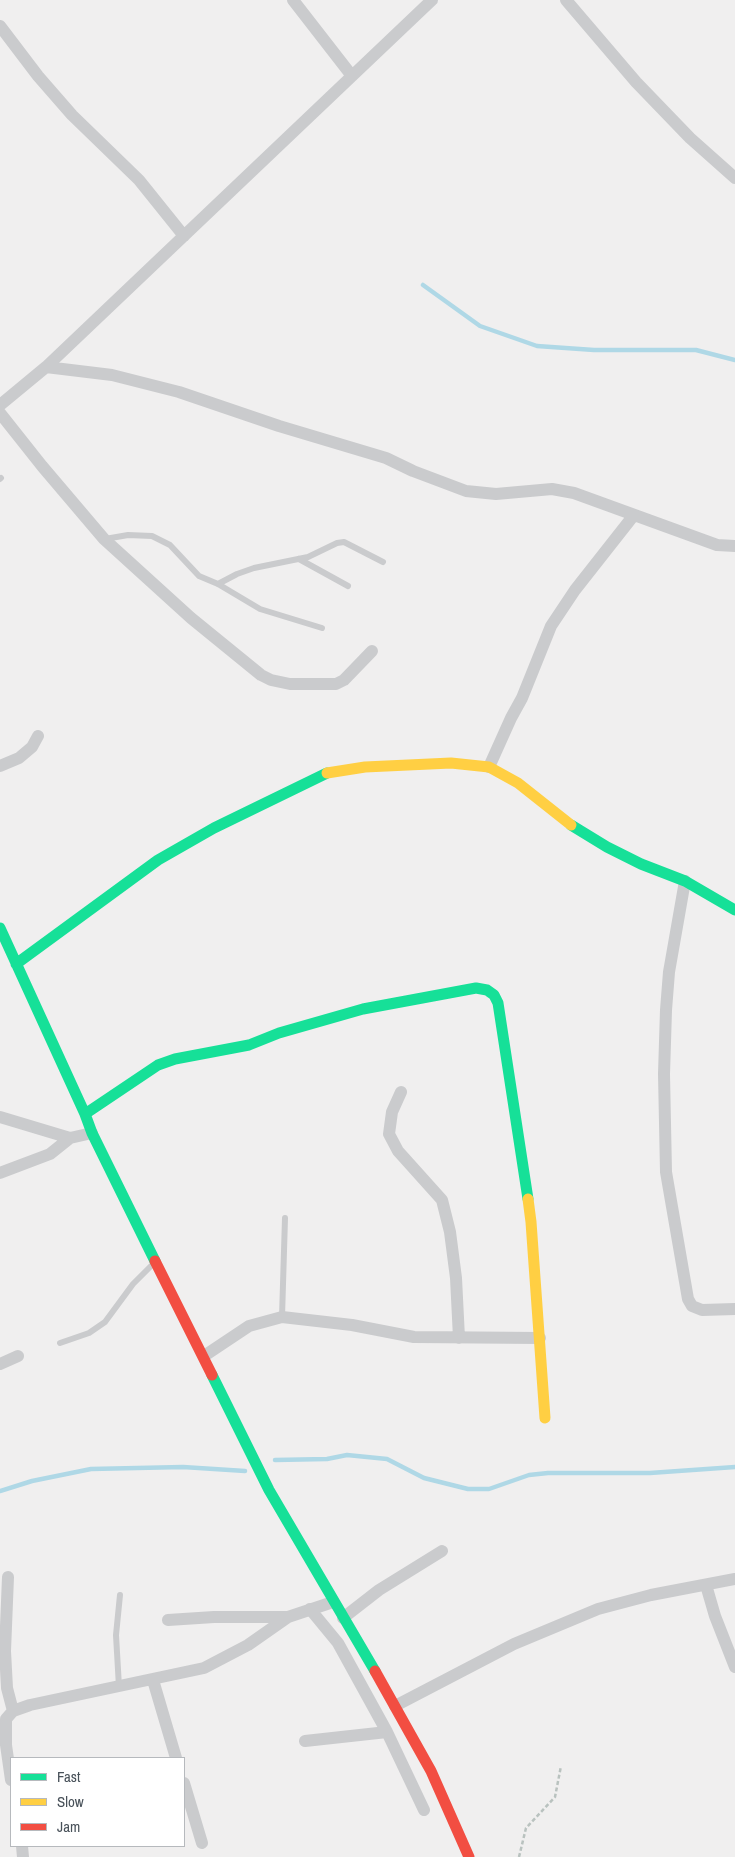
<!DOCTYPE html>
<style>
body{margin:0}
#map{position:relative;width:735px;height:1857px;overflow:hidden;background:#f0efef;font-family:"Archivo Narrow",sans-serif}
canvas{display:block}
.legend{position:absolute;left:10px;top:1757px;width:175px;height:90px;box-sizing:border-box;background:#fff;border:1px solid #b6b9bd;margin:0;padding:6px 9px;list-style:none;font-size:15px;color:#485159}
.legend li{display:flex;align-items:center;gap:10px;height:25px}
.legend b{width:25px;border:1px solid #b6b9bd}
</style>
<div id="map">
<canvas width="735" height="1857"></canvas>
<ul class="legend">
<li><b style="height:6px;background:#16e098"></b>Fast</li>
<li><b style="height:6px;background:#ffcf43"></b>Slow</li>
<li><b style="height:6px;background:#f24e42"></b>Jam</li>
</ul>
</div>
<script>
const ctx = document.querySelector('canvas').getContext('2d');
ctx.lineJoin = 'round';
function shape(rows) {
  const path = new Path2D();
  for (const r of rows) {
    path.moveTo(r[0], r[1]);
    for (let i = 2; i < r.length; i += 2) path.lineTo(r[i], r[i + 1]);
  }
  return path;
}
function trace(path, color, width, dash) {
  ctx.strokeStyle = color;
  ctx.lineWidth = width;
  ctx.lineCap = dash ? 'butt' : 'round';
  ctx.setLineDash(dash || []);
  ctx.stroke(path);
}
trace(shape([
 [423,285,480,326,537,346,594,350,696,350,735,360],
 [275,1460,327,1459,347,1455,387,1459,424,1478,468,1489,489,1489,529,1475,548,1473,650,1473,735,1467],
 [0,1491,32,1481,91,1469,183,1467,245,1471]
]), '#afd8e6', 4.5);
trace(shape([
 [519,1857,526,1828,555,1797,561,1766]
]), '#b9c2bf', 2.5, [4, 2.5]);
trace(shape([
 [0,479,1,478],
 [105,539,128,535,152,536,170,545,199,576,218,584,260,609,322,628],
 [299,559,348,586],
 [218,584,237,574,254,568,308,557,337,543,344,542,383,562],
 [282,1317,285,1218],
 [60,1343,89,1333,105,1322,133,1284,155,1262],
 [119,1687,116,1635,120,1595]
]), '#cacbcd', 6);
trace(shape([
 [293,0,352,76],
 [566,0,636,82,690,138,735,178],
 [0,26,38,76,72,115,139,180,184,236],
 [46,367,112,375,179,392,279,426,386,458,413,471,466,491,496,494,552,489,574,493,717,545,735,546],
 [0,405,46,367,432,0],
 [0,413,42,466,104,539,191,618,261,675,271,680,290,684,336,684,344,680,372,651],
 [0,766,19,758,32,747,38,736],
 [489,767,511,718,522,698,551,626,575,590,634,515],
 [685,881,669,972,666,1010,664,1074,666,1172,688,1299,692,1306,702,1310,735,1309],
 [401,1092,392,1112,389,1134,398,1151,442,1200,450,1232,456,1278,459,1338],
 [0,1117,70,1138,92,1133],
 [0,1173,50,1154,70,1138],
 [204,1356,249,1326,282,1317,352,1325,414,1337,540,1338],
 [0,1364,18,1356],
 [8,1577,5,1651,7,1688,13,1711],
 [706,1585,715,1616,735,1667],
 [310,1609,338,1643,387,1732,424,1810],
 [343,1618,379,1590,442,1551],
 [168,1620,214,1617,288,1617],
 [153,1680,176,1758],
 [395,1706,514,1644,598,1609,651,1595,735,1579],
 [305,1741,387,1732],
 [11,1780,6,1745,6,1719,13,1711,30,1705,204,1668,248,1645,288,1617,333,1602],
 [184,1783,202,1843],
 [22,1846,23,1857]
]), '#cacbcd', 12);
trace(shape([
 [571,825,607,847,641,864,685,881,735,910],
 [0,928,85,1114,92,1133,155,1261],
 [16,964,158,860,214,828,327,773],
 [85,1114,158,1065,175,1059,249,1045,279,1033,363,1009,476,988,487,990,494,995,498,1003,528,1199],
 [212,1375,269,1490,375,1671]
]), '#16e098', 11);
trace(shape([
 [327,773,365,767,451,763,489,767,518,783,571,825],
 [528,1199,531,1222,545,1418]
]), '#ffcf43', 11);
trace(shape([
 [155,1261,212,1375],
 [375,1671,431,1771,469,1857]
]), '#f24e42', 11);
</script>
